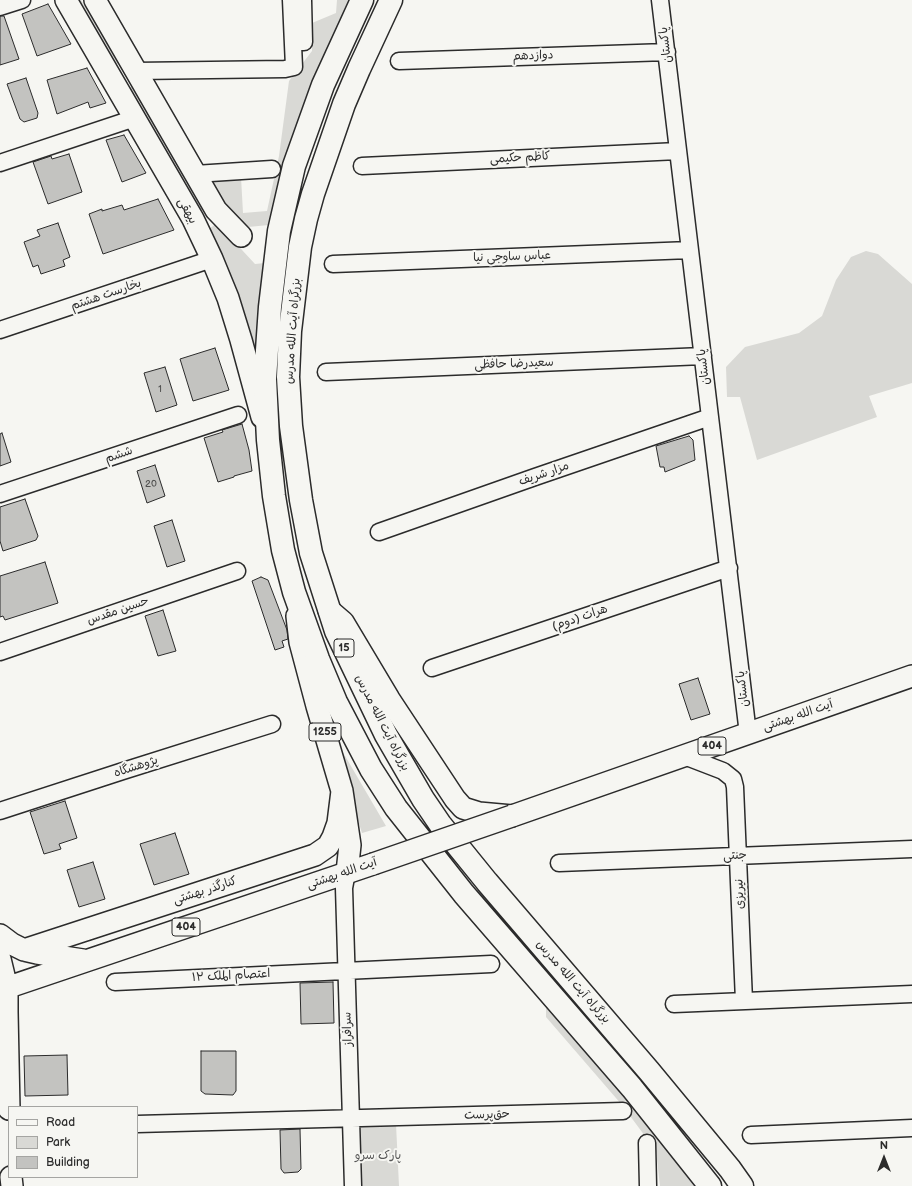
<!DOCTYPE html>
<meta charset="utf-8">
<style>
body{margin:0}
#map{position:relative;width:912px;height:1186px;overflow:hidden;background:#f6f6f2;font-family:"Balsamiq Sans",sans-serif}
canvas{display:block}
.legend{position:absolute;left:8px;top:1106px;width:130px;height:72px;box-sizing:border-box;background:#f6f6f2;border:1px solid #a5a5a2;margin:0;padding:5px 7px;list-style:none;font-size:12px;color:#2b2b2b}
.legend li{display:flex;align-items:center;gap:8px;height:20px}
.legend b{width:20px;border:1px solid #a5a5a2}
.north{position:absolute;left:864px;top:1138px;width:40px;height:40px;-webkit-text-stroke:3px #f6f6f2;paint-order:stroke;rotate:0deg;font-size:11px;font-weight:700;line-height:16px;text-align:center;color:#2b2b2b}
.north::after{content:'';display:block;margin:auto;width:14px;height:18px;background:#2b2b2b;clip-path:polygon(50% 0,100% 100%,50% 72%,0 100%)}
</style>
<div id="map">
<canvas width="912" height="1186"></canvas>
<ul class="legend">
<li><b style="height:5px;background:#f6f6f2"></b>Road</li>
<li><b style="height:11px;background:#d9d9d5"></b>Park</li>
<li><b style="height:11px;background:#c3c3c0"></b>Building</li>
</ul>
<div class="north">N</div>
</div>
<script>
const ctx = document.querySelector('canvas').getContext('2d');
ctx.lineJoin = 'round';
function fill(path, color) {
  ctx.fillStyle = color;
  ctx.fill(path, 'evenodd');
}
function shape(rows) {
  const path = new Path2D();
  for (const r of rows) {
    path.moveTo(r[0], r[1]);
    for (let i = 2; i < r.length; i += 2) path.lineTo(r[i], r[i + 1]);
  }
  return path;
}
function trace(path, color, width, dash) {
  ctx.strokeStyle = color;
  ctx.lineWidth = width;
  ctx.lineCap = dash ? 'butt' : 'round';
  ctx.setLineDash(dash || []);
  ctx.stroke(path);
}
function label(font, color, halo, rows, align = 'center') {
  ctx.font = font + ' "Balsamiq Sans","Playpen Sans Arabic",sans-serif';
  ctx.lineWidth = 4;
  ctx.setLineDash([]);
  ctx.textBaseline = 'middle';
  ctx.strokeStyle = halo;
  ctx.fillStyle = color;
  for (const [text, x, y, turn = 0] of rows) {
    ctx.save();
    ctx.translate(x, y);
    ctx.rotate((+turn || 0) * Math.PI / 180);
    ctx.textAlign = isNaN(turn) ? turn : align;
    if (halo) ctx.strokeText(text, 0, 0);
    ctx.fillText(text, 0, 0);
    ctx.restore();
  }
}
fill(shape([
 [75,0,81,0,120,63,116,65],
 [337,0,350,0,308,97,292,138,269,225,248,227,233,218,204,180,241,177,243,213,267,211,279,156,289,81,312,51,312,23,336,13],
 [135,86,204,210,199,210,129,89,131,87],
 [217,223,255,264,265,263,259,309,255,375,204,233],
 [866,251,878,254,912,284,912,383,869,396,877,417,757,460,740,397,727,397,726,367,745,347,799,333,822,316,836,280,851,257],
 [331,736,334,737,386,826,362,833],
 [546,1008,677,1155,697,1186,660,1186,656,1151,622,1105,546,1017],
 [396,1124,399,1186,360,1186,359,1125]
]), '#d9d9d5');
const building = shape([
 [48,4,71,44,37,56,22,14,48,4],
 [0,16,4,16,19,59,0,65,0,16],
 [87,68,106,103,90,108,88,102,57,114,47,80,87,68],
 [26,78,38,113,37,118,24,122,20,119,7,84,26,78],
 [124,135,146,173,122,182,106,140,124,135],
 [69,154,82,192,48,204,33,162,51,156,52,159,69,154],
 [158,199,174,230,103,254,89,214,102,209,102,211,122,205,124,210,158,199],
 [58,223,70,257,63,260,65,266,41,274,38,265,33,267,24,242,40,236,37,230,58,223],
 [215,348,229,390,193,401,180,359,215,348],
 [165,367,177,405,156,412,144,373,165,367],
 [242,424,249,450,252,471,234,476,234,477,218,482,204,438,223,432,222,430,242,424],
 [2,433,11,462,0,466,0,434,2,433],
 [689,436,693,440,695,460,665,472,664,467,660,467,656,446,689,436],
 [155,465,165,496,147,503,137,471,155,465],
 [25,499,38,536,36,540,3,551,0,541,0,507,25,499],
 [172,520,185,561,167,567,154,526,172,520],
 [45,562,58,603,5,620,3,616,0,617,0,576,45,562],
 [261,577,268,580,287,630,288,639,282,641,284,647,275,650,252,581,261,577],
 [163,610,176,651,158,656,145,616,163,610],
 [698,678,710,714,691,720,679,684,698,678],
 [65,801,77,838,59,844,61,849,44,854,30,812,65,801],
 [175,833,189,874,154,885,140,844,175,833],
 [93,862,105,899,79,907,67,870,93,862],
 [333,982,334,1023,301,1024,300,983,333,982],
 [201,1051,236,1051,236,1091,233,1095,205,1094,201,1091,201,1051],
 [67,1055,68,1095,25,1096,24,1056,67,1055],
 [300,1129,301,1169,298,1172,284,1173,281,1169,280,1130,300,1129]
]);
fill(building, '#c3c3c0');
trace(building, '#2b2b2b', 1);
const minor = shape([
 [660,0,748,734],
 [0,7,22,0],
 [293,42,304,42,303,0],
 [399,61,667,52],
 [136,71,285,69,294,67,291,0],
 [0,163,135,118],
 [362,166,678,151],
 [195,174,272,169],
 [333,264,690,250],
 [0,330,212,259],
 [326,372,703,356],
 [0,494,238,415],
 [379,532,535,477,710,417],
 [0,652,237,571],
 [432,668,729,568],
 [684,756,723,771,733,779,735,787,744,1001],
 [0,811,123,771,272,724],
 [559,863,912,849],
 [347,872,344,888,353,1186],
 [115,982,491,964],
 [674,1004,912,994],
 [137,1124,623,1111],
 [751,1135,912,1128],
 [647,1143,648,1186]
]);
const major = shape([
 [66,0,193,219,212,259,228,298,241,340,262,417],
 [95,0,216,210,241,236],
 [329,610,343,622,389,699,455,799,463,808,479,813,512,816,912,676],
 [297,616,300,642,317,706,342,791,350,845,347,872],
 [0,935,12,944,24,950,37,953,83,960],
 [24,950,315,855,328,846,333,837,338,823,342,791],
 [0,959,7,988,7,1012,9,1109],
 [0,990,373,864],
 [11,1177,12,1186]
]);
const highway = shape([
 [362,0,323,85,294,166,279,231,270,307,265,379,268,440,274,496,283,550,294,592,318,659,336,702,371,769,396,808,464,894,632,1088,710,1186],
 [391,0,359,69,344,104,313,194,306,219,300,247,290,331,288,377,291,426,301,500,311,553,336,631,386,735,423,799,440,824,487,882,649,1071,730,1169,742,1186]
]);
trace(minor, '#2b2b2b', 19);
trace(major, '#2b2b2b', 24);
trace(highway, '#2b2b2b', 25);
trace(minor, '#f6f6f2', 16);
trace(major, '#f6f6f2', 21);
trace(highway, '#f6f6f2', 22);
const majorBridge = shape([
 [373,864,512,816]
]);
trace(majorBridge, '#2b2b2b', 24, []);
trace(majorBridge, '#f6f6f2', 21);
label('10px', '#515150', null, [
 ["1",160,389],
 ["20",151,484]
]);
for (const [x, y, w] of [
 [344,648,20],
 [325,732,32],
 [712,746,28],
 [186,927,28]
]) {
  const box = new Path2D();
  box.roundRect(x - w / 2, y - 9, w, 18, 3);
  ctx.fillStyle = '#f6f6f2';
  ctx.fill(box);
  trace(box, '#2b2b2b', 1);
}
label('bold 11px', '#2b2b2b', null, [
 ["15",344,648],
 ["1255",325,732],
 ["404",712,746],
 ["404",186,927]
]);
label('12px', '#2b2b2b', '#f6f6f2', [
 ["پاکستان",666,45,-97],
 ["دوازدهم",533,56,-2],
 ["کاظم حکیمی",520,158,-3],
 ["بیهقی",187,211,61],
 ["عباس ساوجی نیا",512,257,-2],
 ["بخارست هشتم",106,295,-19],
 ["بزرگراه آیت الله مدرس",293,331,-86],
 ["سعیدرضا حافظی",514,364,-2],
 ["پاکستان",704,367,-97],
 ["ششم",119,455,-19],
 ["مزار شریف",544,474,-19],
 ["حسین مقدس",118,611,-19],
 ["هرات (دوم)",580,618,-19],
 ["پاکستان",743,689,-97],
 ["آیت الله بهشتی",798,716,-19],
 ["بزرگراه آیت الله مدرس",382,723,63],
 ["پژوهشگاه",136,767,-18],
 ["جنتی",735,856,-2],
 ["آیت الله بهشتی",342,874,-19],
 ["کنارگذر بهشتی",205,891,-18],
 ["نیریزی",740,894,-92],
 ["اعتصام الملک ۱۲",231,976,-3],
 ["بزرگراه آیت الله مدرس",573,982,49],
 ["سرافراز",348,1029,-92],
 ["حق‌پرست",487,1115,-2]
]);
label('12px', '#565656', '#f6f6f2', [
 ["پارک سرو",378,1156]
]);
</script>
